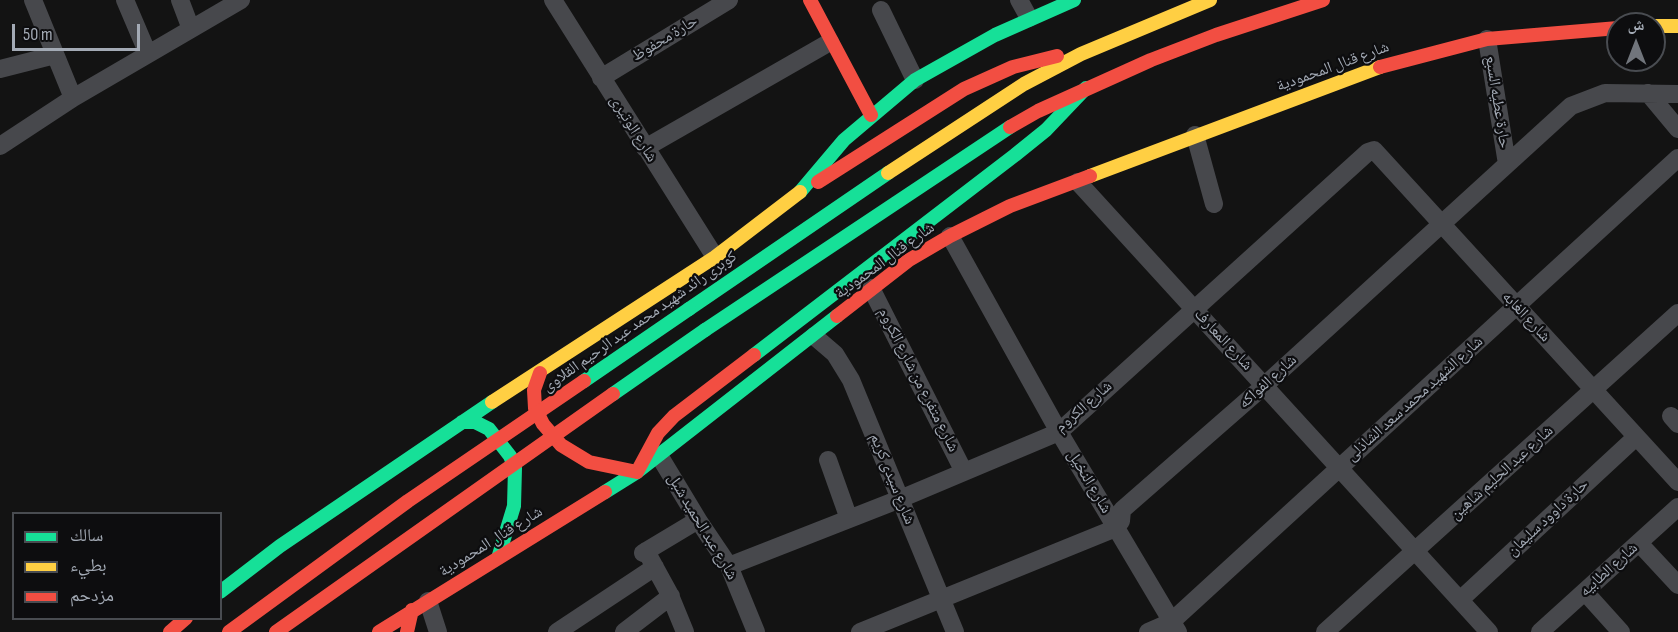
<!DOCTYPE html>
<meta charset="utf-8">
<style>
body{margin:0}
#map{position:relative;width:1678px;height:632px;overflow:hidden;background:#131313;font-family:"Sofia Sans Condensed","Noto Naskh Arabic",sans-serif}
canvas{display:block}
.legend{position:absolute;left:12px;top:512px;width:210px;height:108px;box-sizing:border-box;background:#0d0d0f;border:2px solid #494c51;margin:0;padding:8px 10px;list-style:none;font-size:18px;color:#a3aab5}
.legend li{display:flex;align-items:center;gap:12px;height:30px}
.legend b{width:30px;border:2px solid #494c51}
.north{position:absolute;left:1606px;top:12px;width:60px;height:60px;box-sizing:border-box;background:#0d0d0f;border:2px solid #494c51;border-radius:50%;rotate:0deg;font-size:16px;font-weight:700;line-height:24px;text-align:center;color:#a3aab5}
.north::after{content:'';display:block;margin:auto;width:21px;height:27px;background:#71757c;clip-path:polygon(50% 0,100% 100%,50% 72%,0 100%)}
.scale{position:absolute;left:12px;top:24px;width:128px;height:27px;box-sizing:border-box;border:3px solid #a3aab5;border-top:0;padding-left:8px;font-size:18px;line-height:21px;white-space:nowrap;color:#a3aab5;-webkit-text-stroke:4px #0d0d0f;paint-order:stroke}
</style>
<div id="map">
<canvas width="1678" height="632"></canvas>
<ul class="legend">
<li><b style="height:8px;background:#16e098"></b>سالك</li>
<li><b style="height:8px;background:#ffcf43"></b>بطيء</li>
<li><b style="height:8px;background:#f24e42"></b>مزدحم</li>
</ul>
<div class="north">ش</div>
<div class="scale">50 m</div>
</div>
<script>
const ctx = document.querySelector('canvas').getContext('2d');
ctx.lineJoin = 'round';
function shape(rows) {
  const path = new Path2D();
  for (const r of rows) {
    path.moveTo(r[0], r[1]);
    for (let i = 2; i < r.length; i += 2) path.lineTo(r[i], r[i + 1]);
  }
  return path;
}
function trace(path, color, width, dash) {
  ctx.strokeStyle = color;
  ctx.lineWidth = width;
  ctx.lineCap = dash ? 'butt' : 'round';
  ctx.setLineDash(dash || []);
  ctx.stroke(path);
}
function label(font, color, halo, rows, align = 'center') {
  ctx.font = font + ' "Sofia Sans Condensed","Noto Naskh Arabic",sans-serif';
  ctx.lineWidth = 4.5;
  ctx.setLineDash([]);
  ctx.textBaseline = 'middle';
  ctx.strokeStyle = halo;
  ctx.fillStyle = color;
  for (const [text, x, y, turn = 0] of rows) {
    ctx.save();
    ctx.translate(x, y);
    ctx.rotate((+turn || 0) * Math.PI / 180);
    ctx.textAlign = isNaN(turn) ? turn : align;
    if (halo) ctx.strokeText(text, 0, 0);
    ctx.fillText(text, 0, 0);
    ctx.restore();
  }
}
trace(shape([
 [33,0,73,98],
 [125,0,148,54],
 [180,0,191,29],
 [553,0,715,257],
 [1019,0,1029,18],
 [881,10,915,80],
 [1487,39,1507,164],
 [0,69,55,55],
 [601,78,729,0],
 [1648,93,1678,129],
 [1195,135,1214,204],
 [0,146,73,98,241,0],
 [645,148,830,42],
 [1078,182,1489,632],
 [950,236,1059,432,1178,632],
 [871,288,964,472],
 [814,336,835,354,851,380,955,632],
 [1671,416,1678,424],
 [660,457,698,520,729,566,756,632],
 [828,460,849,519],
 [1639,543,1678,585],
 [646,551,669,593,685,632],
 [643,553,698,520],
 [729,566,900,499,1059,432,1368,152,1374,150,1678,482],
 [1585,592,1621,632],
 [1460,600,1636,437],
 [428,601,438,632],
 [557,632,655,567],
 [624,632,671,596],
 [860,632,1116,528,1121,521,1122,510,1265,385,1571,106,1605,93,1678,94],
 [1148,632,1171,622,1678,158],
 [1325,632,1678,313],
 [1540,632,1678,507]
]), '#47484c', 18);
trace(shape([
 [800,192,844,140,915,80,995,35,1074,0],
 [689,309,888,173],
 [705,330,1010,127],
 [754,355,1015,155,1046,130,1086,88],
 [462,422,475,422,489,429,510,456,515,468,514,506,499,555],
 [605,492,637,472,837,316],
 [220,592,280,546,492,402]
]), '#16e098', 14);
trace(shape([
 [1654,26,1678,26],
 [888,173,1024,84,1081,54,1210,0],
 [1090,176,1380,67],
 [492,402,715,257,800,192]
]), '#ffcf43', 14);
trace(shape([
 [810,0,871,115],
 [1380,67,1487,39,1618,28],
 [1010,127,1038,111,1151,60,1216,35,1323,0],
 [818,182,964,89,1013,67,1057,56],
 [837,316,909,260,950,236,1010,206,1090,176],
 [540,373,534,390,535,408,543,424,561,445,589,462,637,472,658,433,674,416,754,355],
 [170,632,186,618],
 [379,632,605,492],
 [407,632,412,610]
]), '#f24e42', 14);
trace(shape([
 [584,381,689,309],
 [613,394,705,330]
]), '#16e098', 14);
trace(shape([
 [229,632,408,501,584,381],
 [276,632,613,394]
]), '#f24e42', 14);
label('16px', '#a3aab5', '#0d0d0f', [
 ["حارة محفوظ",665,39,-31],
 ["شارع قنال المحمودية",1333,67,-20],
 ["حارة عطيه السبع",1497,102,81],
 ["شارع الوتيرى",633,129,58],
 ["شارع قنال المحمودية",885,261,-36],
 ["شارع الغابه",1526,317,47],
 ["كوبرى رائد شهيد محمد عبد الرحيم القلاوى",640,322,-35],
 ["شارع المعارف",1223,340,47],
 ["شارع متفرع من شارع الكروم",918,380,63],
 ["شارع الفواكه",1268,382,-42],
 ["شارع الشهيد محمد سعد الشاذلى",1415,399,-42],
 ["شارع الكروم",1084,407,-41],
 ["شارع عبد الحليم شاهين",1502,473,-42],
 ["شارع سيدى كريم",892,479,68],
 ["شارع النخيل",1089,482,59],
 ["حارة داوود سليمان",1548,518,-43],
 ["شارع عبد الحميد شبل",702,527,59],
 ["شارع قنال المحمودية",491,542,-32],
 ["شارع الطابيه",1609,570,-42]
]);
</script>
